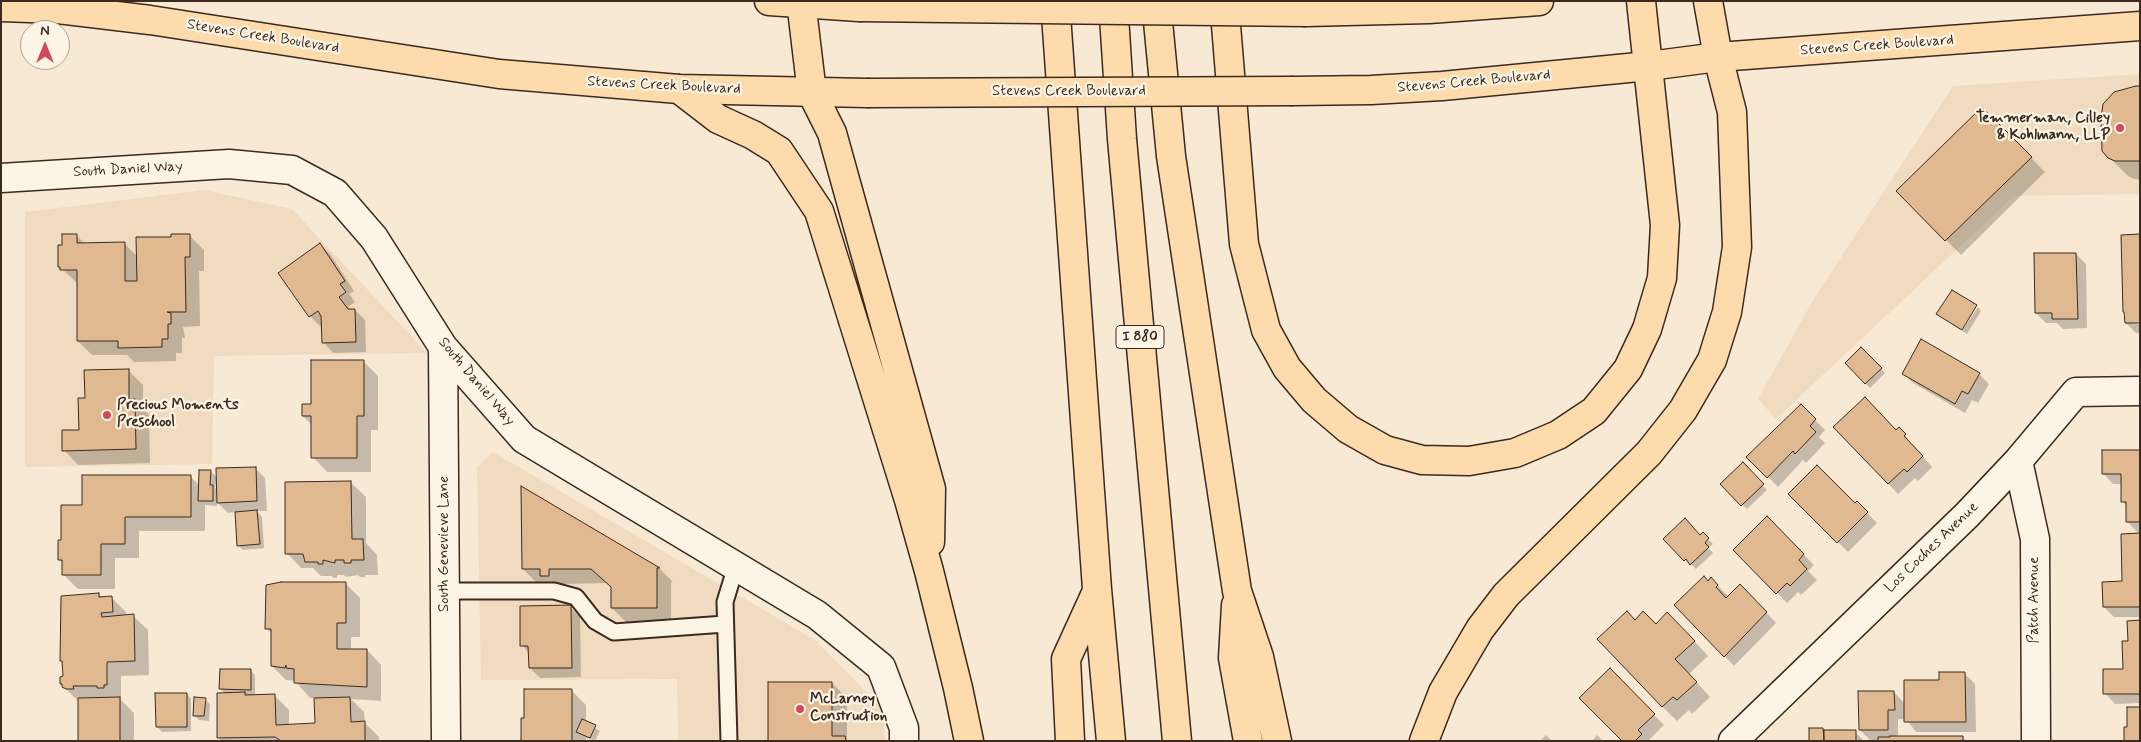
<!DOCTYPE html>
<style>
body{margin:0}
#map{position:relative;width:2141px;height:742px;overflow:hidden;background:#f7e9d4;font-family:Mynerve,sans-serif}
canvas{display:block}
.frame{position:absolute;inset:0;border:2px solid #3b2a1e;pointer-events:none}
.north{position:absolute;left:20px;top:20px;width:50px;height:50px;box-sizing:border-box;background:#fcf5e5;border:1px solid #afa495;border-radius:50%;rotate:0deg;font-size:14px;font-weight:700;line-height:20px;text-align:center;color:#3b2a1e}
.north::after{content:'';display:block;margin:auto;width:18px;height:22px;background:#d1495b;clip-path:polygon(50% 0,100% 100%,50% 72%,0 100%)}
</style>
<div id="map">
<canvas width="2141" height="742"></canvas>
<div class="frame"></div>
<div class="north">N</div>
</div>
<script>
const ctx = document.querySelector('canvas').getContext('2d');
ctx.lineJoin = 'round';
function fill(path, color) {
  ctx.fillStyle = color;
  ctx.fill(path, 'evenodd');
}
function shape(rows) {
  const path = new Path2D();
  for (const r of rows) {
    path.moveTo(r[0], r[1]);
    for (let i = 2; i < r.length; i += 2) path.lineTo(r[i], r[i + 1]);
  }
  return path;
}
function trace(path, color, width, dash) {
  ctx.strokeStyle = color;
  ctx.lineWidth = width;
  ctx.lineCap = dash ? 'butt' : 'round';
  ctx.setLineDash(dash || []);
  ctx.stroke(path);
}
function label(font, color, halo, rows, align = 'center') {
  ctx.font = font + ' Mynerve,sans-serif';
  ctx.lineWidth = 4.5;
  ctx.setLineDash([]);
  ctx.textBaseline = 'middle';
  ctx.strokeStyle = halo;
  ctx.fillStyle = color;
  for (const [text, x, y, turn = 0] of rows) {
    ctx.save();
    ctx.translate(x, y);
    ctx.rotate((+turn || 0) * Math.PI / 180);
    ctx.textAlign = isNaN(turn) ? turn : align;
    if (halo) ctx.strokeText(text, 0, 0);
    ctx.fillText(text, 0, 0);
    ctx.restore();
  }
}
fill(shape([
 [2140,74,2140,194,2014,196,1776,419,1758,399,1815,297,1953,86],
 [204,190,292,209,427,353,214,356,212,464,25,467,25,212],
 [493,452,815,640,883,709,885,741,678,741,677,679,481,680,477,467]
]), '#f0dbc0');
fill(shape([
 [2140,87,2140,179,2134,179,2128,176,2109,157],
 [1982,108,2045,172,1961,255,1898,191],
 [189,235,204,250,204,271,199,271,200,326,183,327,185,338,182,338,182,353,176,353,176,361,134,362,127,355,92,355,78,341,78,284,59,266,63,246,77,236,85,244,124,243,138,257,172,238],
 [320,244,330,254,354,291,349,294,355,302,348,307,350,310,355,310,365,320,366,352,333,353,323,342,323,325,320,326,310,316,279,273],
 [2076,254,2086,264,2087,328,2063,329,2057,323,2046,323,2036,313],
 [1976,305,1960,330,1938,314],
 [1978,307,1981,311,1967,334,1962,331],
 [2132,322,2135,324,2140,324,2140,333,2136,333,2126,323],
 [1861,349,1885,373,1870,388,1846,363],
 [363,361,378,376,378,430,371,430,371,472,327,472,313,457,313,426,303,416,313,405],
 [128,370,143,385,143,409,149,415,150,463,78,465,64,450],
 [1903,373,1979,374,1989,384,1978,403,1972,400,1965,413,1913,383],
 [1801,406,1825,430,1819,437,1825,443,1806,463,1803,460,1778,487,1748,457],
 [1834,427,1897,432,1899,429,1932,467,1918,481,1915,478,1898,494],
 [2140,451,2140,532,2137,532,2127,521,2127,507,2123,502,2122,484,2113,484,2103,473],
 [1742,464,1767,490,1747,509,1722,484],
 [255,468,265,478,267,511,257,511,262,517,264,548,243,550,238,545,236,512,228,513,217,502,217,506,205,505,205,531,139,531,139,558,115,558,115,589,78,589,63,574,63,564,59,559,63,542,83,506,191,477,200,486,210,471,217,477,215,488,218,491],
 [351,483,366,497,366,543,377,555,378,575,365,575,365,577,360,577,358,575,346,577,344,575,337,575,337,578,334,578,331,576,321,576,313,568,301,568,287,553],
 [523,488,660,569,673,582,671,582,671,622,627,623,612,608,612,588,607,583,563,584,563,590,538,584,523,569],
 [1790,494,1855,505,1857,503,1877,523,1848,552],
 [1767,518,1814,565,1808,571,1817,580,1801,595,1798,592,1787,603,1735,550],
 [1703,534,1713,544,1708,548,1713,553,1696,569,1691,564,1690,565,1665,539,1700,536],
 [2140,535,2140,617,2114,617,2104,607,2123,582],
 [1711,579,1729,597,1750,595,1776,623,1734,666,1676,605],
 [345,583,360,598,360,637,351,637,351,650,367,650,381,665,381,701,351,699,364,712,365,723,379,737,379,741,222,741,218,737,226,694,220,689,250,670,255,675,255,696,274,695,289,710,289,725,316,724,315,698,310,698,295,681,286,680,272,666,272,634,267,629],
 [98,594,102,598,111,597,126,612,126,616,133,616,148,630,149,675,121,676,121,700,134,713,134,741,80,741,78,701,61,684,64,677,64,663,61,661],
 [570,607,580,617,581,677,540,678,530,668,529,653,522,645],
 [1635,621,1682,628,1708,656,1689,674,1710,697,1692,714,1689,710,1677,721,1662,706],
 [2140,622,2140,703,2115,704,2105,693,2124,670,2129,642],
 [1610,670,1664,725,1648,741,1624,741],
 [1965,674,1975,684,1976,732,1916,732,1906,719,1898,719,1898,738,1962,737,1966,741,1870,740,1860,730,1894,692,1905,704,1940,681],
 [832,683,847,698,847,739,848,741,769,741],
 [571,690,586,705,586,722,600,731,595,741,586,738,586,741,522,741,526,719],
 [187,694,191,699,191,731,162,732,157,727],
 [205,699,210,704,209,721,199,720,194,715],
 [1823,729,1825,731,1855,732,1864,741,1810,741],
 [1546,735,1552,741,1540,741],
 [1597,735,1603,741,1592,741]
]), '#0003');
const building = shape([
 [2136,86,2140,86,2140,161,2115,161,2108,158,2102,151,2101,119,2103,104,2114,92,2136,86],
 [1982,107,2032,157,1945,241,1896,191,1982,107],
 [62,234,77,234,77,243,125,242,125,281,137,281,136,237,171,237,171,234,190,234,190,257,185,257,186,312,167,312,171,313,171,324,168,324,168,339,162,339,162,347,118,348,118,341,77,341,77,270,60,270,60,267,58,267,58,245,62,245,62,234],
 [2140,234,2140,323,2125,323,2124,312,2123,312,2121,235,2140,234],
 [320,243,345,281,340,284,346,292,339,297,348,309,355,309,356,342,322,343,321,316,318,311,309,317,278,273,320,243],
 [2034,253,2076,253,2078,319,2052,319,2052,313,2035,313,2034,253],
 [1952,290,1977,305,1962,330,1936,314,1952,290],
 [1921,339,1980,373,1968,394,1962,391,1955,404,1902,374,1921,339],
 [1861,347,1882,368,1865,384,1845,363,1861,347],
 [311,360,364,360,364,416,357,416,357,458,311,458,311,416,302,416,302,404,311,404,311,360],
 [129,369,129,399,135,399,136,449,62,451,62,430,79,430,78,398,85,398,84,370,129,369],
 [1865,397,1896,430,1899,427,1906,434,1904,436,1923,456,1907,472,1904,469,1888,484,1833,427,1865,397],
 [1801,404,1816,419,1810,426,1816,432,1795,454,1793,451,1767,478,1746,457,1801,404],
 [2102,450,2140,450,2140,522,2126,522,2126,502,2121,502,2121,474,2102,474,2102,450],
 [1743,462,1764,484,1741,506,1720,484,1743,462],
 [1817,465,1855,503,1857,501,1868,512,1837,543,1788,494,1817,465],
 [256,467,257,501,217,503,216,468,256,467],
 [199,470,211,470,210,485,213,485,213,501,198,501,199,470],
 [82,475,191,475,191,517,125,517,125,544,101,544,101,575,62,575,62,560,58,560,58,540,61,540,61,505,82,505,82,475],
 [351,481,352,539,363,539,364,560,351,560,351,563,344,563,344,560,335,560,335,563,323,560,323,564,318,564,318,562,305,562,303,554,285,554,285,482,351,481],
 [521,486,660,568,657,568,657,608,611,608,611,587,591,569,549,569,549,576,540,576,540,569,522,569,521,486],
 [257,510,260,544,237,546,235,512,257,510],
 [1767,516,1804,554,1799,560,1807,569,1790,586,1787,583,1776,594,1733,550,1767,516],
 [1685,518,1700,535,1703,532,1709,538,1705,543,1709,547,1690,565,1686,559,1684,561,1663,539,1685,518],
 [2140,533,2140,607,2103,607,2102,582,2122,581,2121,534,2140,533],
 [1704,576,1708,581,1711,577,1718,585,1716,587,1726,598,1740,584,1767,612,1724,657,1674,605,1704,576],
 [281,582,346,582,346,623,337,623,337,649,367,649,367,687,294,683,294,669,286,668,286,665,285,668,271,666,271,629,265,629,266,585,281,582],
 [99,593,99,597,112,596,113,612,101,613,102,617,134,614,135,661,107,662,107,685,104,685,104,688,97,688,97,686,73,686,74,689,66,689,62,687,62,684,60,684,60,677,63,676,62,661,60,661,61,596,99,593],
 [571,605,572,668,529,668,528,646,520,646,520,606,571,605],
 [1627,611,1635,620,1643,611,1656,624,1667,612,1695,641,1675,659,1697,682,1677,700,1673,697,1662,707,1597,639,1627,611],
 [2140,620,2140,694,2103,694,2103,669,2123,669,2122,641,2128,641,2127,621,2140,620],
 [1610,668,1655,714,1638,730,1642,734,1635,741,1622,741,1579,698,1610,668],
 [220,669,251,669,251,690,219,689,220,669],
 [1939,672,1965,672,1966,722,1904,722,1904,680,1939,680,1939,672],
 [768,682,832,682,832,736,845,736,846,741,768,741,768,682],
 [524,689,572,689,572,741,519,741,521,740,521,718,524,718,524,689],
 [1858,691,1894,691,1895,710,1888,710,1888,730,1859,730,1858,691],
 [245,692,245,695,275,694,276,725,315,723,314,698,350,697,351,722,365,721,365,741,281,741,275,737,217,738,217,693,245,692],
 [155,693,187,693,187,727,156,727,155,693],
 [120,697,120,741,78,741,78,698,120,697],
 [194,697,206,698,204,716,193,716,194,697],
 [2127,707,2140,707,2140,741,2124,741,2124,727,2127,727,2127,707],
 [582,719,596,725,590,738,576,732,582,719],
 [1809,728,1823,728,1824,741,1809,741,1809,728],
 [1824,730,1856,730,1856,741,1824,741,1824,730],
 [1890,736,1963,736,1963,741,1878,741,1878,737,1890,737,1890,736]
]);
fill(building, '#e1b991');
trace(building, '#3b2a1e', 1);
const lane = shape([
 [445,591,554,591,576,597,595,621,614,632,725,624],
 [729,741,725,602,736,566]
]);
const street = shape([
 [1,178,229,164,292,170,335,193,374,238,443,347,524,439,817,615,881,667,904,728,904,741],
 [443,347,446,741],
 [2018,461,2035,539,2036,741],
 [1733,741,1967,515,2018,461,2076,392,2140,391]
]);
const primary = shape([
 [769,1,859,7],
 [1,7,58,9,150,20,499,74,679,89,867,93],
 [1306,12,1429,9,1539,1],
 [1293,91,1371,90,1442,86,1649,66,1718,57,2140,26]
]);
const highway = shape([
 [801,1,812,93,832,133,931,489,930,542],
 [1055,1,1097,589,1111,741],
 [1113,1,1122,139,1177,741],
 [1156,1,1171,156,1237,591,1259,657,1277,741],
 [1224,1,1244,244,1266,330,1287,368,1314,400,1348,429,1385,450,1422,460,1469,461,1515,453,1558,435,1594,411,1628,369,1647,329,1662,278,1665,225,1641,1],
 [679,89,718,119,753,135,779,151,819,211,909,500,929,571,958,688,969,741],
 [1236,605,1233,658,1248,741],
 [1070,741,1066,659,1097,591],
 [1424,741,1443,692,1480,629,1506,595,1649,453,1683,410,1712,360,1727,312,1737,247,1732,112,1718,57,1708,1]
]);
trace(lane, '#3b2a1e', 19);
trace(street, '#3b2a1e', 31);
trace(primary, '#3b2a1e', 31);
trace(highway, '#3b2a1e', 31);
trace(lane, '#fcf5e5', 15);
trace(street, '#fcf5e5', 28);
trace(primary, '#fedbac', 28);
trace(highway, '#fedbac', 28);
const primaryBridge = shape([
 [859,7,1306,12],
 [867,93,1293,91]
]);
trace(primaryBridge, '#3b2a1e', 31, []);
trace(primaryBridge, '#fedbac', 28);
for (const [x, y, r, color] of [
 [2120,128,5,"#d1495b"],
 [107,415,5,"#d1495b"],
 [800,709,5,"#d1495b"]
]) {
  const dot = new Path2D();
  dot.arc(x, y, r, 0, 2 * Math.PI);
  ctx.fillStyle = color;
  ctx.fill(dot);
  trace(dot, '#fcf5e5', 2);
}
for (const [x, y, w] of [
 [1140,337,48]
]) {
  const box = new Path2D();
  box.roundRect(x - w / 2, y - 11.5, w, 23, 4);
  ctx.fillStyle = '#fcf5e5';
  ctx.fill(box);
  trace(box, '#3b2a1e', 1);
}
label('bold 14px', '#3b2a1e', null, [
 ["I 880",1140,337]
]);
label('15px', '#3b2a1e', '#fcf5e5', [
 ["Stevens Creek Boulevard",263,37,9],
 ["Stevens Creek Boulevard",1877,46,-4],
 ["Stevens Creek Boulevard",1474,82,-5],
 ["Stevens Creek Boulevard",664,86,3],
 ["Stevens Creek Boulevard",1069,92],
 ["South Daniel Way",128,170,-3],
 ["South Daniel Way",476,382,50],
 ["South Genevieve Lane",445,544,-90],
 ["Los Coches Avenue",1932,548,-44],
 ["Patch Avenue",2035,600,-90]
]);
label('bold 15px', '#3b2a1e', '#fcf5e5', [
 ["Temmerman, Cilley",2110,119,"right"],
 ["& Kohlmann, LLP",2110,136,"right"],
 ["Precious Moments",117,406],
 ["Preschool",117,423],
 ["McLarney",810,700],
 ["Construction",810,717]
], 'left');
</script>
